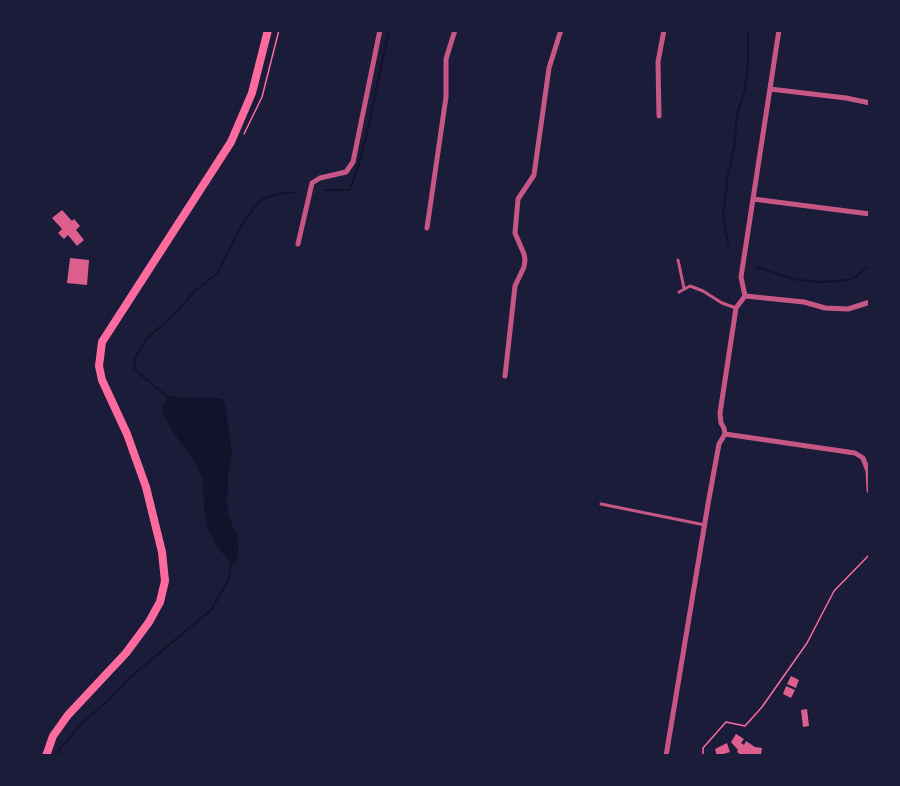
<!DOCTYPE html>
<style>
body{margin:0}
#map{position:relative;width:900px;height:786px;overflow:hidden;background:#1b1b3a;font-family:Roboto,sans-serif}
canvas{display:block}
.frame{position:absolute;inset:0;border:32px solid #1b1b3a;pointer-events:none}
</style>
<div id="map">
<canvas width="900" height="786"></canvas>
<div class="frame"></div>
</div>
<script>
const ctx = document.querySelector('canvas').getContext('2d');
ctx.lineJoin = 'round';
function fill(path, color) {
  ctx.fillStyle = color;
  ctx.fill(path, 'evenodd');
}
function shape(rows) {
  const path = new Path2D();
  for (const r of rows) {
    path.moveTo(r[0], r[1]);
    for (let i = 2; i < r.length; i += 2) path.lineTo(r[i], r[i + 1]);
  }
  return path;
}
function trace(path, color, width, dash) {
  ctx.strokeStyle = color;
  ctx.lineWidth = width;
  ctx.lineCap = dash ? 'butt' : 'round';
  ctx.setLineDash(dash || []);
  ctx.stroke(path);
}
fill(shape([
 [174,396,189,398,221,398,225,403,232,454,228,475,227,504,228,515,237,536,239,555,235,564,231,564,214,542,207,526,204,510,203,479,191,456,175,435,163,414,163,407,168,397]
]), '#12122b');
trace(shape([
 [324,190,349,190,357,171,368,129,389,30],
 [728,246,723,216,728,175,735,143,736,118,745,90,748,63,748,30],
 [756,267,798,280,822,282,850,280,870,266],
 [170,399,134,369,135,358,147,338,174,315,194,292,217,273,242,225,256,205,264,198,282,193,294,193],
 [59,756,58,751,84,721,110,699,128,679,212,609,229,578,231,562]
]), '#12122b', 2);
fill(shape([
 [62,210,72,221,74,219,80,226,76,230,84,240,77,246,68,235,64,239,58,233,62,229,52,218],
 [70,258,89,260,87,285,67,283],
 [791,676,799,680,796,688,787,684],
 [786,686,795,690,791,698,783,694],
 [807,709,809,726,803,727,801,710],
 [736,734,744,739,741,743,744,745,746,741,755,747,762,748,761,754,756,754,759,756,739,756,740,754,737,752,738,750,731,742],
 [727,743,730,752,717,756,715,749]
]), '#dd5f8e');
trace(shape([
 [244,134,262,97,279,30],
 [703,756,703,748,726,722,745,726,762,707,807,643,834,591,870,554]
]), '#ff6b9d', 1.5);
trace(shape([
 [678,260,684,288],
 [679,292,690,286,703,291,722,303,736,308],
 [601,504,705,525]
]), '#c65784', 3);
trace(shape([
 [770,89,846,98,870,103],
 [659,116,658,62,664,30],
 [753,199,870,214],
 [427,228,446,97,446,59,455,30],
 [298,244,312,183,320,178,346,172,353,162,380,30],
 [745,296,804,302,825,308,848,309,870,302],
 [505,376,515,286,524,267,525,260,524,254,515,233,518,199,534,175,549,68,561,30],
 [725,434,855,453,863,458,868,471,869,491],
 [666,756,708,504,719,444,725,434,724,428,721,423,720,413,736,308,745,296,741,277,779,30]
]), '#c65784', 5);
trace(shape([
 [46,756,53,736,68,715,126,653,149,622,160,602,165,581,162,552,146,487,127,434,102,380,99,366,102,342,231,142,252,93,268,30]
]), '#ff6b9d', 8);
</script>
